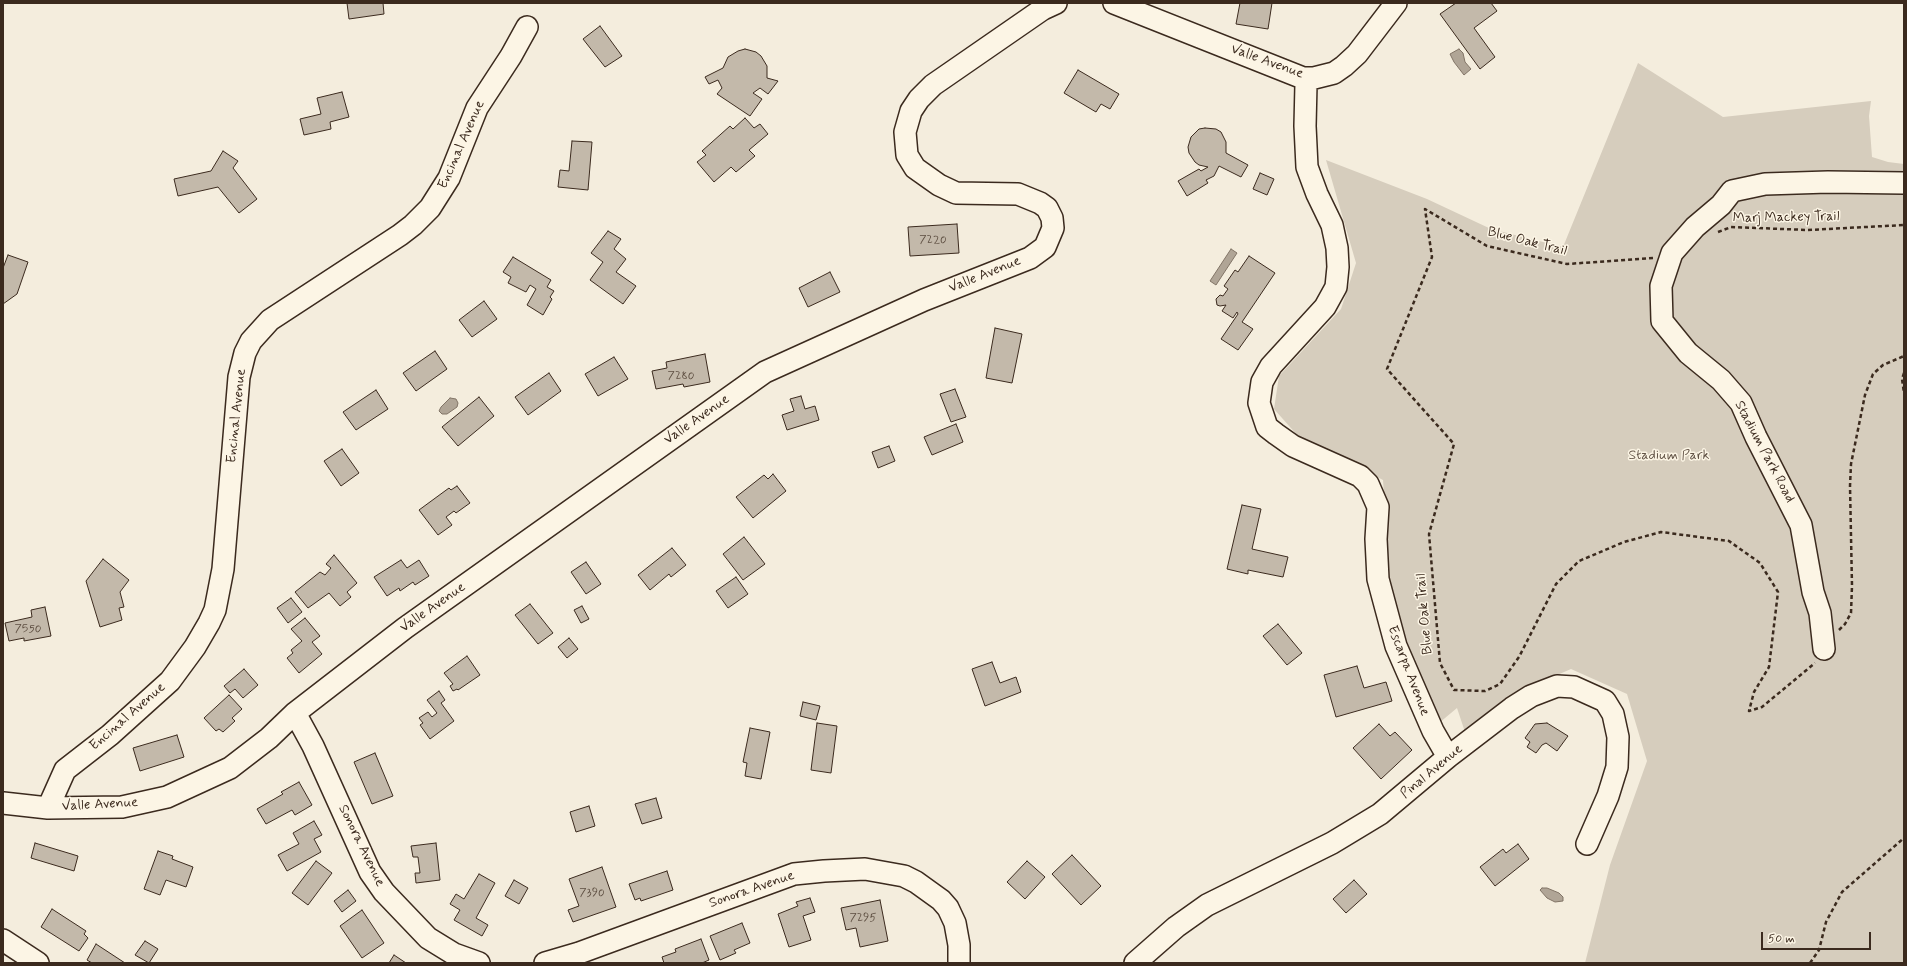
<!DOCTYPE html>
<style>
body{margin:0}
#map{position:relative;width:1907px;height:966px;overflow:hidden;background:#f4eddd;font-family:Mynerve,sans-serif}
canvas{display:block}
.frame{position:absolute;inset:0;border:4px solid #3b2a1e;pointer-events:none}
.scale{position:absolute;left:1761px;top:932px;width:110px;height:18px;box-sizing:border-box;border:2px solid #3b2a1e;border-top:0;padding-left:5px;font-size:12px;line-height:14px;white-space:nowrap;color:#3b2a1e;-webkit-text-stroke:3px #fcf5e5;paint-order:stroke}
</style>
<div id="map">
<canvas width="1907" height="966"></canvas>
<div class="frame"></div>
<div class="scale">50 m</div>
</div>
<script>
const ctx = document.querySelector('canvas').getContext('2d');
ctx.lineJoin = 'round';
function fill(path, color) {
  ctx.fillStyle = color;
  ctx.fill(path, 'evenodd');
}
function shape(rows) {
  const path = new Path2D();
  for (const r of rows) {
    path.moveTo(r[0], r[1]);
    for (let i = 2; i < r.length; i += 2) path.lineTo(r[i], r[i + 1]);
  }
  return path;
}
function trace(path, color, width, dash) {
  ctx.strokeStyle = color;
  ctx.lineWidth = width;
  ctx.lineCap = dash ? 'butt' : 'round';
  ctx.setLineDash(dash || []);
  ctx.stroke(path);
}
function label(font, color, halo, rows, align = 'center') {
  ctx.font = font + ' Mynerve,sans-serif';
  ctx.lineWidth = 3;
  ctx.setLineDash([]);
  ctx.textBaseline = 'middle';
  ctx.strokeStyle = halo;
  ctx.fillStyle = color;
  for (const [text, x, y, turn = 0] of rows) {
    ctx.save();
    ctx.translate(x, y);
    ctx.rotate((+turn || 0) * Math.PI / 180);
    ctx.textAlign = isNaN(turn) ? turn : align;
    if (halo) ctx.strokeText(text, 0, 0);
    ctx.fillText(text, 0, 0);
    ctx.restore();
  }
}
fill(shape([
 [1638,63,1723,117,1871,101,1869,116,1872,157,1888,162,1904,164,1904,963,1585,963,1610,865,1647,761,1627,694,1571,669,1534,685,1465,732,1457,708,1439,723,1402,629,1390,583,1383,480,1298,436,1274,409,1279,376,1341,309,1356,263,1326,160,1427,199,1491,229,1563,247]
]), '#d6cdbd');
const water = shape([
 [1459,49,1463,53,1465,62,1471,69,1464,75,1454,62,1450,54,1459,49],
 [1231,249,1237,253,1216,285,1210,281,1231,249],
 [450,398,456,399,458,403,457,407,447,414,442,414,439,411,441,407,450,398],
 [1542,888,1547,888,1559,893,1563,897,1563,901,1555,902,1547,898,1540,890,1542,888]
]);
fill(water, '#b0a596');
trace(water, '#817466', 1);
const building = shape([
 [347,3,383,3,384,14,349,19,347,3],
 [1240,3,1272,3,1268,29,1236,24,1240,3],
 [1456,3,1491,3,1497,11,1474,28,1495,57,1480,69,1440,14,1456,3],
 [600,26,622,56,605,67,583,39,600,26],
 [745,49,756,52,761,56,767,66,767,78,778,81,768,94,760,88,753,93,762,99,750,116,717,94,722,88,718,80,709,84,705,77,723,68,728,57,738,51,745,49],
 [1078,70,1119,94,1110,109,1101,104,1096,112,1064,93,1078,70],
 [342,92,349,117,330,122,331,129,304,135,300,119,321,114,317,98,342,92],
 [745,118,754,128,760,124,768,134,749,150,755,156,736,172,731,167,714,182,697,162,706,155,702,151,730,126,733,129,745,118],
 [1205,128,1216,129,1221,132,1226,142,1226,153,1248,165,1241,177,1219,166,1214,176,1206,180,1208,183,1187,196,1178,181,1199,169,1201,171,1208,167,1199,165,1195,162,1189,153,1188,147,1191,137,1199,129,1205,128],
 [572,141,592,142,588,190,558,187,560,170,569,171,572,141],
 [223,151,238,161,233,168,257,199,239,213,218,187,178,196,174,179,211,171,223,151],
 [1260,173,1274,179,1267,195,1253,189,1260,173],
 [957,224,959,253,910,256,908,227,957,224],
 [608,231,621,239,614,249,626,259,616,272,636,286,623,304,590,280,603,262,591,253,608,231],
 [8,255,28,262,17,294,3,304,3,268,8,255],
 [1249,256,1275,273,1242,322,1253,329,1238,350,1221,339,1238,314,1237,312,1233,318,1222,311,1226,305,1220,306,1217,305,1216,299,1220,295,1223,296,1228,289,1224,286,1235,270,1238,272,1249,256],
 [513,257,551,280,547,287,554,291,550,297,552,299,543,315,527,305,536,289,530,285,526,292,508,283,511,277,503,272,513,257],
 [830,272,840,292,808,307,799,288,830,272],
 [484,301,497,319,472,337,459,320,484,301],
 [995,328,1022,334,1012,383,986,378,995,328],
 [435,351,447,369,416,391,403,373,435,351],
 [705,354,710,382,684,387,683,384,656,389,652,371,667,368,666,362,705,354],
 [614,357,628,379,598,396,585,374,614,357],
 [549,373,561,391,528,415,515,397,549,373],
 [955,389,966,417,951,422,940,394,955,389],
 [376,390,388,409,356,430,343,412,376,390],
 [801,396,805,409,815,406,819,420,787,430,782,415,794,411,790,399,801,396],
 [479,397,494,416,458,446,442,427,479,397],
 [956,424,963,442,932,455,924,437,956,424],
 [889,446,895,461,878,468,872,452,889,446],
 [342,449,359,473,341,486,324,461,342,449],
 [773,474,786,491,753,518,736,497,764,475,768,479,773,474],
 [457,486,470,503,456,513,454,511,446,517,452,525,438,535,419,510,449,488,451,490,457,486],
 [1242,505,1261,509,1252,549,1288,557,1283,577,1248,570,1248,574,1227,569,1242,505],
 [744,537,765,564,743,580,723,554,744,537],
 [672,548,686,565,671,577,669,574,650,590,638,575,672,548],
 [334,555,357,583,347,592,351,597,340,606,329,593,308,608,295,592,320,572,325,575,331,568,326,564,334,555],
 [103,559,129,580,120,592,124,607,119,608,122,620,100,627,86,581,103,559],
 [401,560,407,568,419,560,429,576,415,585,413,582,400,591,399,588,387,596,374,577,401,560],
 [586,562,601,584,586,594,571,572,586,562],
 [736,577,748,594,728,608,716,591,736,577],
 [291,598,302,612,288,623,277,608,291,598],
 [530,604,553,633,538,644,515,615,530,604],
 [582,606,589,619,581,623,574,610,582,606],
 [45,607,51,636,24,641,24,638,9,641,5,623,32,617,31,610,45,607],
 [305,618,320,636,312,642,322,654,299,673,287,658,293,653,291,650,302,641,291,629,305,618],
 [1278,624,1302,653,1287,665,1263,636,1278,624],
 [569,638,578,649,567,658,558,647,569,638],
 [467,656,480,675,458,690,457,689,453,691,450,686,453,684,444,673,467,656],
 [992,662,1000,683,1016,677,1021,692,985,706,972,669,992,662],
 [1357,666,1364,688,1386,682,1392,701,1336,717,1324,675,1357,666],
 [244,669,258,685,243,698,235,689,230,693,224,686,244,669],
 [439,691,445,700,441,703,454,721,430,739,420,725,423,723,419,718,428,712,432,717,437,713,427,700,439,691],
 [229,695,242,709,232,718,235,721,223,732,219,729,216,731,204,718,229,695],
 [803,702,820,706,816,720,800,716,803,702],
 [817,723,837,726,831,773,811,770,817,723],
 [1547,723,1568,736,1557,751,1546,743,1542,745,1536,753,1527,747,1530,742,1525,738,1535,724,1547,723],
 [1379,724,1390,736,1395,732,1412,750,1381,779,1353,748,1379,724],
 [750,728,770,732,761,779,745,776,747,763,743,762,750,728],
 [177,735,184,757,140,771,133,748,177,735],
 [375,753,393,796,372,804,354,762,375,753],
 [299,782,312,805,295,815,292,810,266,824,257,809,283,794,281,792,299,782],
 [656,798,662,818,642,824,635,804,656,798],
 [589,806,595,826,576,832,570,812,589,806],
 [314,821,322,835,314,839,321,852,287,871,278,855,299,844,293,833,314,821],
 [35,843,78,856,74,871,31,858,35,843],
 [436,843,440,880,416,883,415,873,420,873,418,857,413,857,411,846,436,843],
 [1518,844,1529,859,1495,886,1480,867,1503,849,1506,853,1518,844],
 [158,851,173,856,172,859,193,867,186,887,166,880,160,895,144,889,158,851],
 [1072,855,1101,886,1081,905,1052,874,1072,855],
 [316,861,332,873,308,905,292,893,316,861],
 [1027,861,1045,877,1025,899,1007,882,1027,861],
 [602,867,616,907,573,922,568,910,579,906,569,879,602,867],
 [667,871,673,890,641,901,640,898,635,900,629,884,667,871],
 [479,874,495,883,476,918,488,925,482,936,454,920,460,910,450,904,456,894,464,899,479,874],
 [514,880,528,888,519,904,505,896,514,880],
 [1354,880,1367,894,1346,913,1333,899,1354,880],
 [348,890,356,901,342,912,334,901,348,890],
 [810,898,815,912,803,916,811,940,789,947,778,914,798,906,796,902,810,898],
 [880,900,888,941,860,947,856,928,846,930,841,908,880,900],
 [52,909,86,931,84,934,88,938,79,951,41,927,52,909],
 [362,910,384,943,362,958,340,926,362,910],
 [742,923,750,943,734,950,736,953,720,960,710,936,742,923],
 [701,939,709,960,702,963,664,963,662,957,676,952,675,949,701,939],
 [145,941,158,949,149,963,135,955,145,941],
 [96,944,125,963,92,963,87,960,96,944],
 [394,955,406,963,389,963,394,955]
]);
fill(building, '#c3b9aa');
trace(building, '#3b2a1e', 1);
const minor = shape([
 [1114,3,1303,78,1314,78,1334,73,1344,66,1357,54,1396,3],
 [1303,78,1306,84,1305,126,1307,167,1317,194,1332,225,1337,248,1338,267,1336,287,1325,307,1271,366,1262,382,1259,403,1267,427,1276,434,1293,446,1360,476,1368,484,1378,507,1376,539,1378,579,1396,646,1433,731,1448,757],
 [1824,649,1820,613,1813,592,1801,525,1756,437,1741,403,1721,380,1688,353,1662,321,1661,286,1672,253,1695,227,1721,205,1732,191,1765,184,1828,182,1904,183],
 [295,713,313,746,370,872,384,892,428,938,454,954,479,963],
 [3,803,48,808,122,807,167,797,230,768,269,738,295,713,405,628,765,372,924,300,1030,258,1045,247,1053,228,1052,218,1047,208,1040,203,1018,194,956,193,939,185,915,168,907,155,905,132,911,111,919,99,933,85,1043,9,1056,3],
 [48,808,65,770,110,735,170,681,195,647,209,623,215,610,223,569,239,377,245,353,251,341,270,320,400,235,413,225,430,208,449,178,477,108,511,56,527,27],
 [3,940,38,963],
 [545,963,579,953,794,874,824,871,865,869,904,876,916,882,941,900,948,908,955,923,959,945,959,963],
 [1135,963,1176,927,1207,905,1332,843,1380,814,1448,757,1512,708,1531,696,1557,686,1574,687,1605,701,1613,714,1618,737,1617,767,1608,796,1587,844]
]);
trace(minor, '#3b2a1e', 24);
trace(shape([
 [1718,232,1731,227,1808,230,1904,225],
 [1653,258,1567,264,1487,246,1425,209,1432,257,1387,369,1454,444,1429,534,1440,663,1454,690,1485,691,1500,684,1519,657,1556,584,1579,561,1624,542,1661,532,1729,541,1760,563,1778,592,1769,667,1754,692,1749,711,1762,707,1815,663],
 [1904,373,1902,379,1904,393],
 [1839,630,1845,624,1851,613,1852,586,1850,486,1851,464,1865,395,1873,374,1883,365,1904,356],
 [1810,963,1819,950,1826,922,1842,892,1904,838]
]), '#3b2a1e', 2.5, [4, 3]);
trace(minor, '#fcf5e5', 21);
label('12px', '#5d4e41', null, [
 ["7220",933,240],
 ["7280",681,376],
 ["7550",28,629],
 ["7390",592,893],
 ["7295",863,918]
]);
label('14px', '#3b2a1e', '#fcf5e5', [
 ["Valle Avenue",1267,62,20],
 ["Encinal Avenue",462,145,-66],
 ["Marj Mackey Trail",1786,218,-1],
 ["Blue Oak Trail",1527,242,14],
 ["Valle Avenue",985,275,-22],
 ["Encinal Avenue",237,416,-84],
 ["Valle Avenue",697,420,-35],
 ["Stadium Park Road",1764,452,62],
 ["Valle Avenue",433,608,-35],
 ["Blue Oak Trail",1425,614,-95],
 ["Escarpa Avenue",1408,671,69],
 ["Encinal Avenue",128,717,-41],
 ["Pinal Avenue",1432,772,-40],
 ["Valle Avenue",100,805,-3],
 ["Sonora Avenue",361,846,64],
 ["Sonora Avenue",752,890,-19]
]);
label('14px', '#625346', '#fcf5e5', [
 ["Stadium Park",1669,456]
]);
</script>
